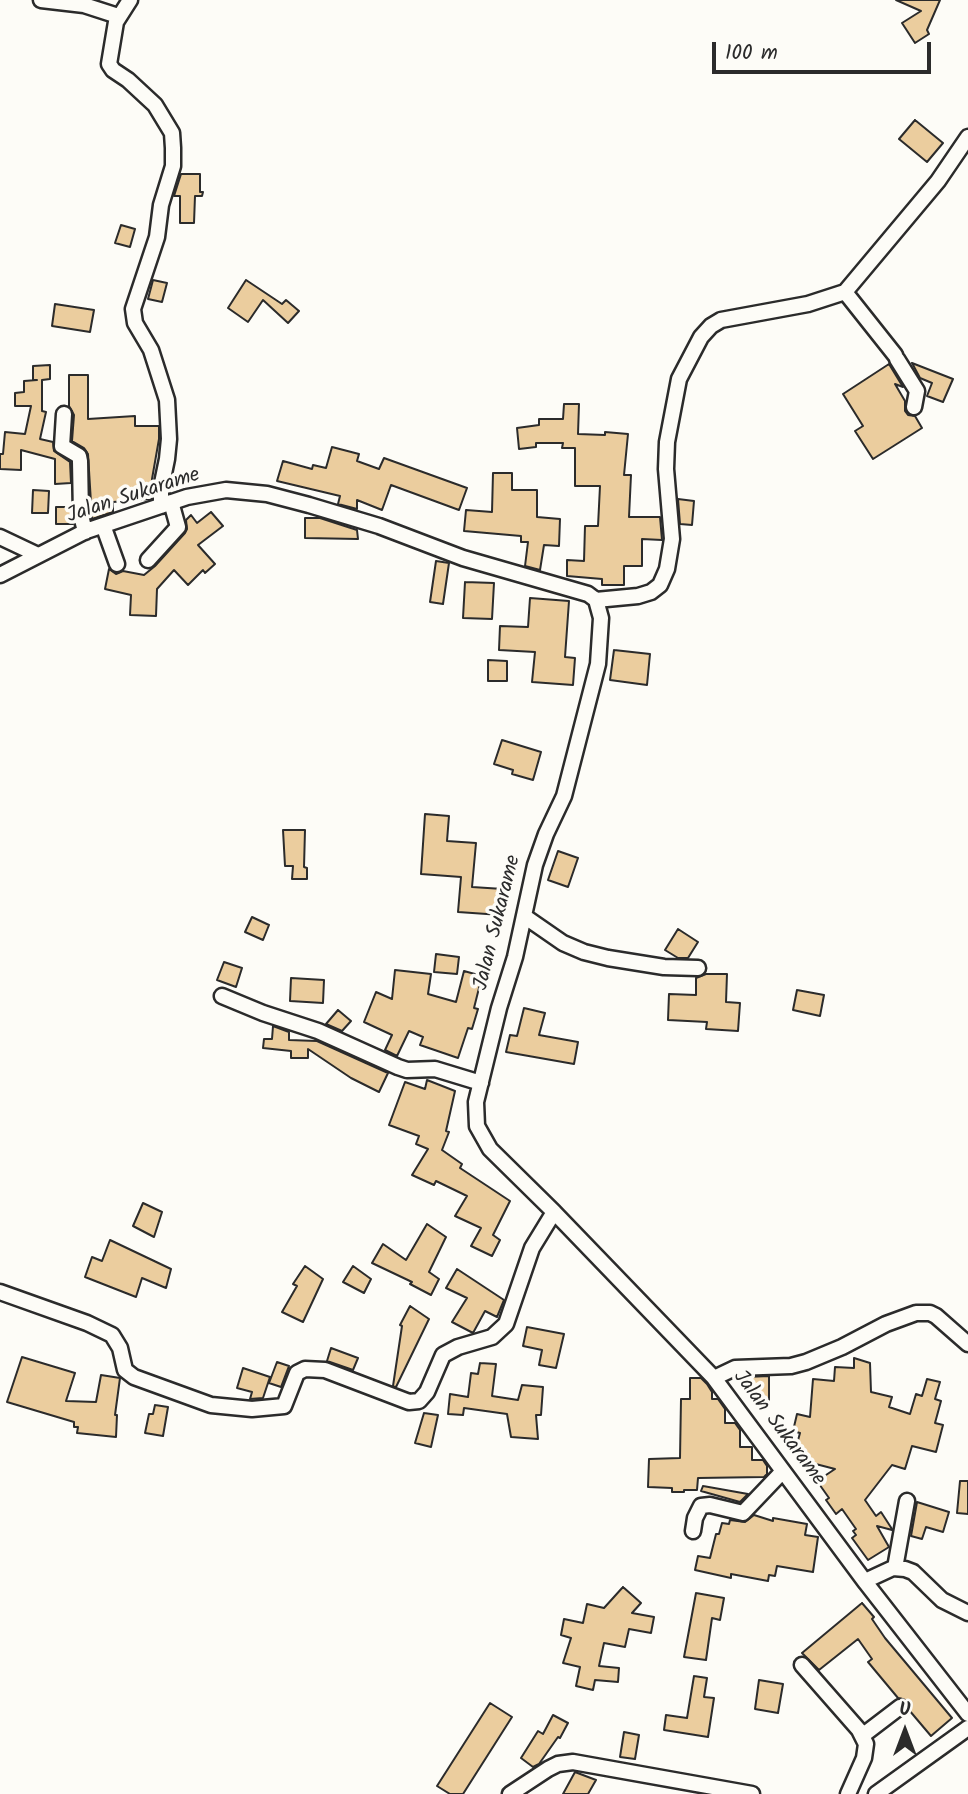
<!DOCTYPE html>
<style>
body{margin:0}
#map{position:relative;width:968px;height:1794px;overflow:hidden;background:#fdfcf7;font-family:Kalam,sans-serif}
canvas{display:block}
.north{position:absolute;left:870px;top:1696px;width:70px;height:70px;-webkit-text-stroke:5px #fdfcf7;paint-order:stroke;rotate:0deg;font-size:19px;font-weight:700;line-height:28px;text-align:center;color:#2b2b2b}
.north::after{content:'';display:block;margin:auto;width:24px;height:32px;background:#2b2b2b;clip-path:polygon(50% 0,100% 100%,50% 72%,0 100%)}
.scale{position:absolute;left:712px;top:42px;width:219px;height:32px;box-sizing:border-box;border:4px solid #2b2b2b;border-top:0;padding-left:9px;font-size:21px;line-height:24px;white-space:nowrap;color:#2b2b2b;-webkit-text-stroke:5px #fdfcf7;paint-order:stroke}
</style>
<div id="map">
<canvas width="968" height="1794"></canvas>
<div class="north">U</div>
<div class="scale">100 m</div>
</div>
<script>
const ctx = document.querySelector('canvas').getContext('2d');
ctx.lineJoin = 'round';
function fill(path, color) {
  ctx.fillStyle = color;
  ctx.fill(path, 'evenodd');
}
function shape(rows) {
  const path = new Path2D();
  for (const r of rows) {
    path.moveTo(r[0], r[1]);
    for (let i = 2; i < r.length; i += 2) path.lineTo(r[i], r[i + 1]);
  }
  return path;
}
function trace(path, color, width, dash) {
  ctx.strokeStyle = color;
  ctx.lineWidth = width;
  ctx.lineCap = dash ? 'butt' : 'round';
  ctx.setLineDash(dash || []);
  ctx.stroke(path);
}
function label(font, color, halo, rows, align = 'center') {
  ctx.font = font + ' Kalam,sans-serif';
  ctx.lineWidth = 7;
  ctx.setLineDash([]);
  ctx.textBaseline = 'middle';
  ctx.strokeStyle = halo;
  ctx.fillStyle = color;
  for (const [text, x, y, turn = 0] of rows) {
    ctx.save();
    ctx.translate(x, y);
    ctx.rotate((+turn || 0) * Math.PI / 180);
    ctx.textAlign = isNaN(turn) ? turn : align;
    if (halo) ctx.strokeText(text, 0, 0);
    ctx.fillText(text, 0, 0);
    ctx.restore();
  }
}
const building = shape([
 [896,0,940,0,927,30,929,34,915,43,902,23,921,11,896,0],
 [915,120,943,143,927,162,899,139,915,120],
 [181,174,200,174,200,192,203,192,202,196,195,196,194,223,180,223,180,196,174,196,181,174],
 [121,225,135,229,130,247,115,243,121,225],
 [153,280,167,283,162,302,148,299,153,280],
 [246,280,282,304,286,300,299,311,288,323,263,300,248,322,228,308,246,280],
 [55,304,94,310,90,332,52,326,55,304],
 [912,363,953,379,943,402,927,396,932,383,920,378,912,363],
 [889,364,903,387,895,384,905,401,905,411,908,415,915,416,922,428,873,459,855,431,863,426,843,394,889,364],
 [50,365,50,379,42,380,42,411,46,412,40,439,53,442,54,451,70,462,71,483,55,484,55,459,21,450,21,470,0,469,0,454,3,454,5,432,25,434,31,406,15,406,15,393,24,392,24,381,37,380,33,380,33,366,50,365],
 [69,375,88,375,88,419,135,416,135,426,159,426,159,439,152,479,151,499,113,502,113,512,92,519,88,454,84,448,72,441,74,415,69,406,69,375],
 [564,404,579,404,578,434,605,435,605,432,628,434,624,475,631,475,629,517,660,517,662,540,642,539,642,566,624,566,624,585,602,585,602,579,567,576,567,560,584,561,585,526,598,526,600,486,575,486,575,448,562,448,563,443,536,443,536,447,519,449,517,428,539,425,539,419,563,419,564,404],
 [332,447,359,454,357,461,379,469,384,458,467,488,459,510,391,485,382,510,357,500,357,509,338,504,340,496,277,481,283,461,312,469,313,465,326,468,332,447],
 [493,473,512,473,512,490,537,490,537,517,560,519,559,546,544,545,540,570,525,566,528,542,521,542,521,536,464,531,466,510,492,512,493,473],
 [33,490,49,491,48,513,32,513,33,490],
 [678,499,694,501,692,525,680,524,678,499],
 [56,507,71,507,73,524,56,524,56,507],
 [211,512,223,526,198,545,215,564,205,573,203,570,188,585,174,570,157,589,156,616,130,615,131,595,105,589,109,569,116,574,123,571,144,575,155,566,185,533,187,529,186,520,191,515,197,523,211,512],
 [305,518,320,518,357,530,358,539,305,538,305,518],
 [436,561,449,563,443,604,430,602,436,561],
 [465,582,494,583,492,619,463,618,465,582],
 [530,598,569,601,565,657,575,658,573,685,532,682,535,652,499,650,500,626,528,627,530,598],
 [614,650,650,654,647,685,610,680,614,650],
 [488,660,507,661,507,681,488,681,488,660],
 [502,740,541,752,533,780,512,774,513,770,494,764,502,740],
 [425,814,449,816,447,841,476,843,472,887,503,889,501,915,458,912,461,877,421,874,425,814],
 [283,830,305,830,304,867,307,868,307,879,292,879,293,866,285,866,283,830],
 [558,851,578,858,568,887,548,880,558,851],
 [252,917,269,925,263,940,245,932,252,917],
 [678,929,698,942,688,958,678,958,665,950,678,929],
 [436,954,459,957,457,974,434,972,436,954],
 [224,962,242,968,236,987,217,980,224,962],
 [395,970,431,974,428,994,456,1002,464,971,482,976,474,1008,478,1009,472,1029,468,1028,458,1058,420,1045,423,1037,409,1031,397,1056,385,1050,392,1035,364,1022,376,992,392,999,395,970],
 [706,974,727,974,726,1002,740,1003,738,1031,706,1029,707,1022,668,1020,669,994,696,995,696,978,706,974],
 [291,978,324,980,323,1003,290,1001,291,978],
 [797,990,824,995,820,1016,793,1010,797,990],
 [524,1008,545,1013,539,1035,578,1042,574,1064,506,1052,510,1035,517,1036,524,1008],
 [338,1010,351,1021,342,1031,326,1024,338,1010],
 [273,1026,289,1032,289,1040,317,1041,388,1073,379,1092,351,1078,308,1049,308,1058,291,1058,291,1051,263,1048,264,1039,272,1039,273,1026],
 [427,1080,455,1091,446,1131,449,1132,442,1150,462,1164,460,1168,510,1201,493,1235,500,1240,492,1256,471,1246,481,1228,455,1216,467,1196,436,1181,434,1185,412,1175,428,1149,416,1144,419,1136,389,1125,405,1082,425,1089,427,1080],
 [143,1203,162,1212,154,1237,133,1226,143,1203],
 [427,1224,446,1237,429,1272,439,1279,431,1295,410,1284,412,1282,372,1263,383,1244,406,1260,427,1224],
 [110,1240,171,1269,166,1288,142,1278,136,1297,85,1277,92,1257,102,1261,110,1240],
 [305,1266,323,1279,303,1322,282,1312,297,1286,293,1284,305,1266],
 [353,1266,371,1279,364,1293,343,1282,353,1266],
 [457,1269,504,1300,497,1317,485,1311,473,1333,452,1322,467,1298,446,1288,457,1269],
 [410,1306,429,1319,396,1387,393,1386,402,1326,400,1325,410,1306],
 [527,1327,564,1334,556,1368,539,1365,542,1350,523,1346,527,1327],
 [331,1348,358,1358,353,1370,327,1361,331,1348],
 [22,1357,75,1373,66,1401,96,1402,101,1375,120,1378,115,1415,117,1415,116,1437,77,1433,78,1427,74,1427,74,1422,7,1402,22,1357],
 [854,1358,870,1363,871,1392,892,1397,889,1407,910,1414,916,1394,922,1396,927,1379,940,1382,935,1399,941,1401,935,1423,943,1425,936,1452,912,1446,905,1469,892,1465,865,1500,876,1516,881,1512,892,1529,892,1530,877,1526,889,1547,868,1560,852,1538,856,1535,853,1531,856,1529,842,1509,836,1514,826,1500,829,1498,817,1481,835,1469,808,1462,809,1459,794,1455,800,1433,793,1431,797,1414,810,1417,813,1379,834,1381,835,1367,854,1368,854,1358],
 [277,1362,289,1366,281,1387,269,1383,277,1362],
 [480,1363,496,1364,492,1396,518,1400,522,1385,543,1387,541,1415,536,1415,538,1439,511,1437,507,1414,464,1408,463,1415,448,1414,450,1394,468,1397,471,1373,478,1374,480,1363],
 [243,1368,270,1377,263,1398,250,1399,252,1392,237,1388,243,1368],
 [769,1376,769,1401,757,1401,757,1390,746,1390,746,1377,769,1376],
 [690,1378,701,1378,707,1384,712,1392,712,1399,718,1399,725,1409,725,1423,735,1423,740,1430,740,1447,752,1447,752,1460,763,1460,767,1466,767,1474,764,1477,698,1478,697,1490,684,1490,684,1492,672,1492,672,1488,648,1487,649,1459,680,1458,681,1399,690,1399,690,1378],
 [155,1405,168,1407,163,1436,145,1433,149,1414,153,1414,155,1405],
 [424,1413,438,1415,431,1447,415,1443,424,1413],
 [960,1481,968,1481,968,1514,957,1513,960,1481],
 [703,1486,748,1494,740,1502,701,1491,703,1486],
 [917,1502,949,1512,943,1532,926,1527,922,1539,911,1536,917,1502],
 [754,1515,773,1521,773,1518,807,1524,805,1535,818,1537,813,1572,777,1566,775,1576,769,1575,768,1581,731,1574,731,1578,695,1570,698,1556,710,1558,716,1534,719,1534,722,1523,729,1524,730,1520,745,1522,754,1515],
 [623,1587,641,1603,632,1613,654,1617,651,1633,629,1629,625,1647,604,1643,599,1666,619,1668,618,1682,595,1680,593,1690,576,1686,580,1667,563,1663,571,1638,561,1635,564,1619,583,1623,587,1604,604,1608,623,1587],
 [696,1593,724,1598,720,1620,712,1618,706,1660,684,1657,696,1593],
 [862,1603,874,1617,872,1619,885,1638,952,1718,931,1736,909,1710,907,1701,898,1698,868,1662,872,1659,858,1639,819,1670,802,1653,862,1603],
 [694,1676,707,1678,704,1697,714,1698,708,1737,664,1730,666,1715,687,1718,694,1676],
 [759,1680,783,1684,778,1713,755,1709,759,1680],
 [490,1703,512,1717,463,1794,450,1794,437,1786,490,1703],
 [553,1715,568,1723,560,1738,558,1737,539,1764,533,1767,521,1758,538,1731,543,1734,553,1715],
 [624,1732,639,1735,635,1759,620,1757,624,1732],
 [575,1772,596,1780,588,1794,563,1794,575,1772]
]);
fill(building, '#ebcd9e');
trace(building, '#2b2b2b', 2);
const minor = shape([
 [41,0,84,5,118,16],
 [130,0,116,22,109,64,113,70,128,80,155,105,172,133,173,148,173,166,161,205,157,237,133,309,135,323,151,350,167,400,169,439,167,459,161,488,161,506],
 [845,292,895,355],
 [897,359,917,391,914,407],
 [64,414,62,446,79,456,80,461,81,515,85,532],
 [103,525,117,564],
 [0,537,38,555],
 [148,560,178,527,171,502],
 [0,575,86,531,187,497,226,490,267,494,309,505,379,526,463,558,588,594,596,600,601,618,598,664,564,796,546,834,535,865,515,957,499,1008,476,1102,477,1126,490,1149,554,1212,714,1378,866,1583,968,1714],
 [596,600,638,596,651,592,660,585,667,569,672,539,666,469,667,442,679,379,701,337,711,326,721,320,808,304,845,292,938,181,968,137],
 [524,916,563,943,584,952,608,958,664,967,698,968],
 [222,996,263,1013,318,1031,398,1067,407,1070,435,1069,481,1083],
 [0,1292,87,1323,112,1335,120,1348,125,1370,134,1377,211,1405,252,1409,284,1406,297,1373,305,1369,325,1370,409,1402,419,1401,427,1392,443,1355,458,1347,492,1337,506,1324,532,1248,554,1212],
 [714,1378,735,1368,791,1366,806,1362,842,1347,886,1324,916,1313,930,1313,936,1316,968,1344],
 [693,1531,695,1518,701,1506,710,1505,743,1513,783,1471],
 [895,1568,907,1501],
 [865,1581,893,1568,905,1569,913,1572,942,1600,968,1613],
 [802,1665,859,1730,866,1744,864,1758,848,1794],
 [862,1736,900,1707],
 [510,1794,548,1769,558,1764,573,1762,752,1794],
 [876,1794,968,1728]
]);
trace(minor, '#2b2b2b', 19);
trace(minor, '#fdfcf7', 14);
label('21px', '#2b2b2b', '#fdfcf7', [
 ["Jalan Sukarame",134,497,-18],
 ["Jalan Sukarame",499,923,-76],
 ["Jalan Sukarame",778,1429,53]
]);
</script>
